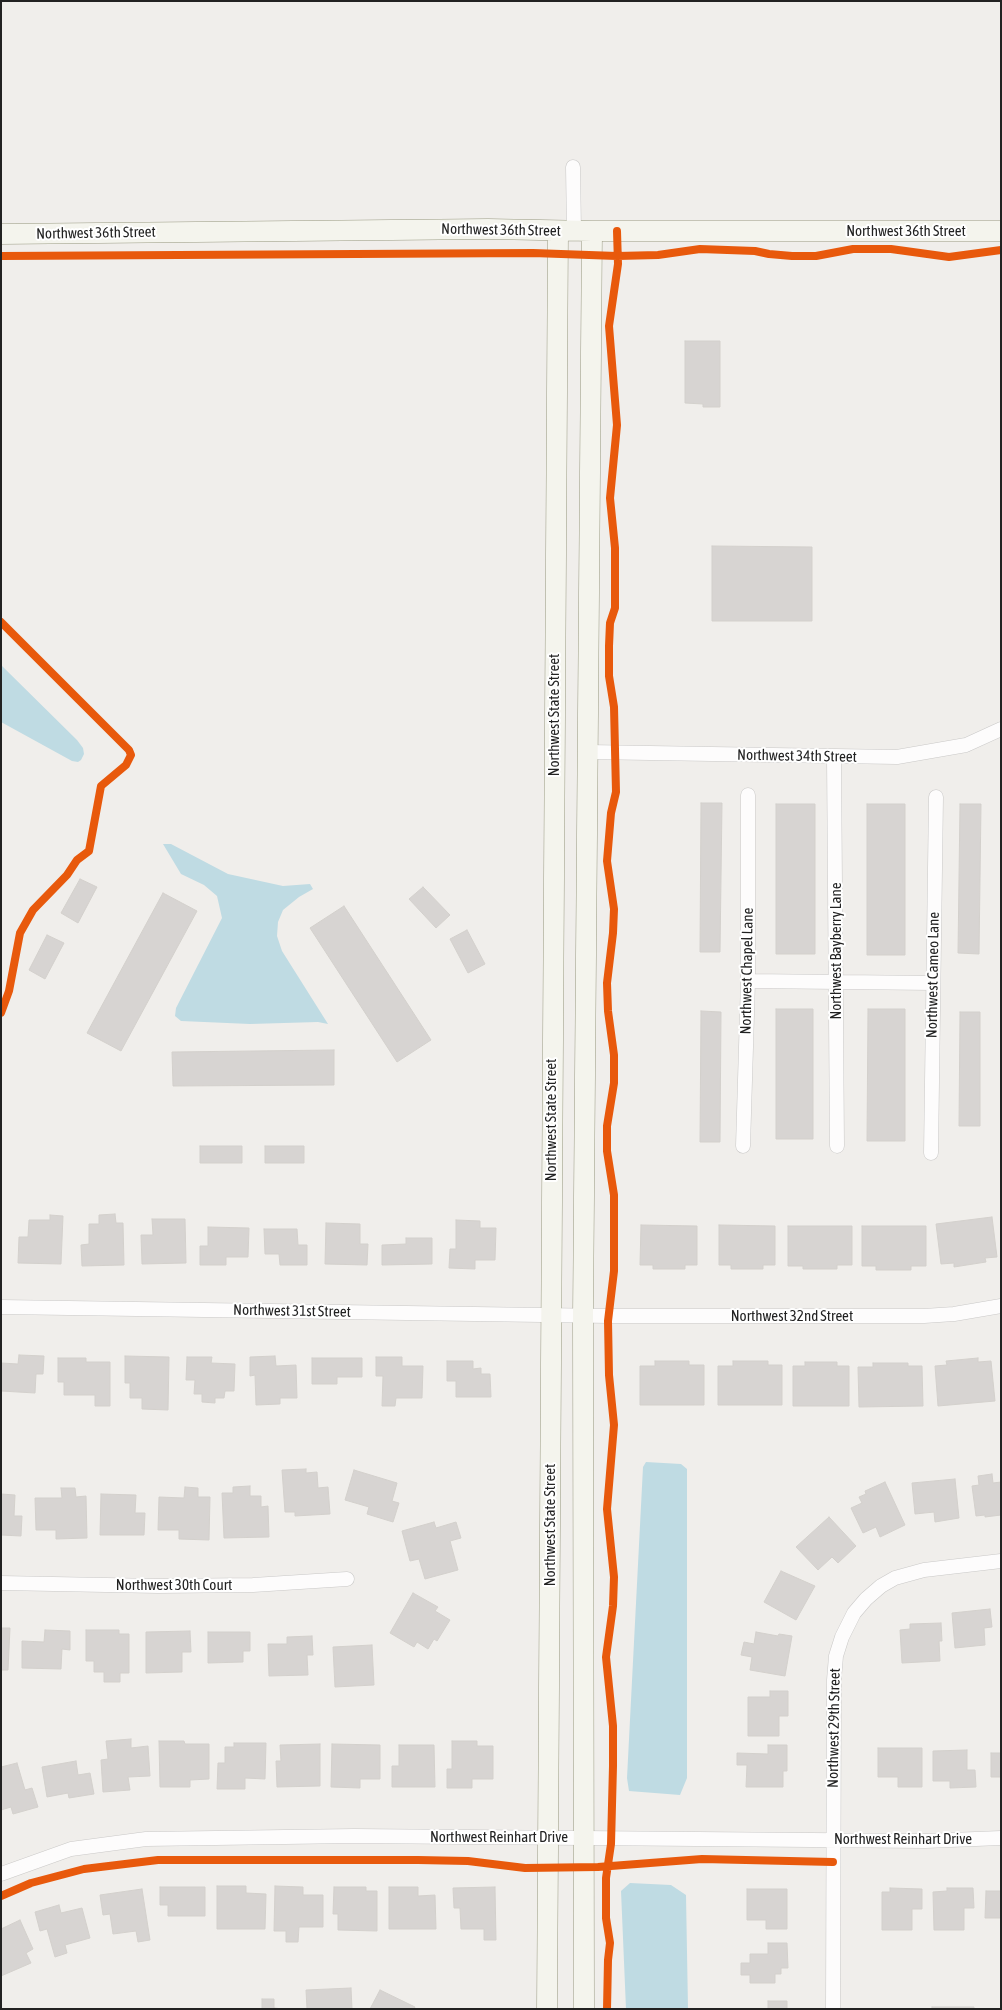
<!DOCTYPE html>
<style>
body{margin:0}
#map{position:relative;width:1002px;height:2010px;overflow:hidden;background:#f0eeeb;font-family:"Asap Condensed",sans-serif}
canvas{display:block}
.frame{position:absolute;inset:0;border:2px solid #222;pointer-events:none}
</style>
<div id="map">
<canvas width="1002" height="2010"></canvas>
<div class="frame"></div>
</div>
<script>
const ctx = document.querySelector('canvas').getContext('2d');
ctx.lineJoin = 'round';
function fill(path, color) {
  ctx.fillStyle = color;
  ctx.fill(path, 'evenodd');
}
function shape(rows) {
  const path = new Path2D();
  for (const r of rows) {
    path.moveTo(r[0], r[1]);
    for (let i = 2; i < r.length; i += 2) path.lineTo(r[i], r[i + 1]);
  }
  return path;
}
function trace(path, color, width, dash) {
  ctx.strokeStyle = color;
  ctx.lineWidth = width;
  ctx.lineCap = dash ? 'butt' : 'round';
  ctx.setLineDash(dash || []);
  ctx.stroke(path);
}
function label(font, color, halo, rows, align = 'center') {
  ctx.font = font + ' "Asap Condensed",sans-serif';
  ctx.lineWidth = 4;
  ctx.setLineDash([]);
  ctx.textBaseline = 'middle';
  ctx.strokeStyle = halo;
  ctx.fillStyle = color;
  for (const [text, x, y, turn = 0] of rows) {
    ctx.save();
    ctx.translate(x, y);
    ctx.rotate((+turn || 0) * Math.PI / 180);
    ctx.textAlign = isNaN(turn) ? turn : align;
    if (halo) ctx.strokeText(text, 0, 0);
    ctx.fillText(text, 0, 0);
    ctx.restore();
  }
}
fill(shape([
 [1,665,77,740,83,748,84,754,81,760,78,762,72,761,1,722],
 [163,844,171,844,228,874,283,886,310,884,313,889,299,897,283,910,278,922,277,936,282,951,328,1024,318,1022,250,1024,181,1021,175,1016,176,1008,222,918,217,896,204,885,181,874],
 [646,1462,681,1464,687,1469,687,1778,680,1795,629,1791,627,1778,643,1467],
 [630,1883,671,1885,686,1895,688,2009,626,2009,621,1891]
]), '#bfdbe3');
const building = shape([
 [685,341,720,341,720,407,703,407,703,404,685,403,685,341],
 [712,546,812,547,812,621,712,621,712,546],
 [701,803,722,803,720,952,700,952,701,803],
 [776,804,815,804,815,954,776,954,776,804],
 [867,804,905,804,905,955,867,955,867,804],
 [960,804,981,804,979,954,958,953,960,804],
 [80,879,97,887,78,923,61,913,80,879],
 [423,887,450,915,436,928,409,899,423,887],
 [163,893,197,911,121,1051,87,1033,163,893],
 [344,906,431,1040,397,1062,310,928,344,906],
 [467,930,485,964,468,973,450,939,467,930],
 [47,935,64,943,45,979,29,970,47,935],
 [776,1009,813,1009,813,1139,776,1139,776,1009],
 [868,1009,905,1009,905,1141,867,1141,868,1009],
 [701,1011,721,1012,720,1142,700,1142,701,1011],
 [960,1012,980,1012,980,1126,959,1126,960,1012],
 [334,1050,334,1085,173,1086,172,1052,334,1050],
 [200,1146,242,1146,242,1163,200,1163,200,1146],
 [265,1146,304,1146,304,1163,265,1163,265,1146],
 [115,1214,116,1223,123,1223,124,1265,82,1266,81,1245,89,1244,89,1224,99,1224,99,1215,115,1214],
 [50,1215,63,1216,61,1264,18,1263,19,1237,28,1237,29,1220,50,1220,50,1215],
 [992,1217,997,1257,985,1258,986,1262,954,1267,954,1263,941,1264,936,1224,992,1217],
 [152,1219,185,1219,186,1263,142,1264,141,1235,153,1235,152,1219],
 [456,1220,480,1221,480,1228,496,1228,495,1260,475,1260,475,1269,449,1268,450,1249,456,1249,456,1220],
 [326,1223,360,1224,360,1244,368,1244,367,1265,325,1264,326,1223],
 [641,1225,697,1226,697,1265,685,1265,685,1269,653,1269,653,1265,640,1265,641,1225],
 [719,1225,775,1226,775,1265,763,1265,763,1269,731,1269,731,1265,719,1265,719,1225],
 [788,1226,852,1226,852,1265,837,1265,837,1269,803,1269,803,1266,788,1266,788,1226],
 [862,1226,926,1226,926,1266,911,1266,911,1270,876,1270,876,1266,862,1266,862,1226],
 [208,1227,249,1228,248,1257,226,1257,226,1265,200,1265,200,1246,208,1246,208,1227],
 [264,1229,297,1229,298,1245,307,1245,307,1265,280,1265,279,1254,265,1254,264,1229],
 [406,1238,432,1238,432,1264,382,1265,382,1245,406,1244,406,1238],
 [19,1355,44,1356,43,1374,36,1374,35,1393,1,1391,1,1363,18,1364,19,1355],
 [125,1356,169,1357,168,1410,142,1409,142,1398,130,1398,130,1383,125,1383,125,1356],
 [275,1356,276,1366,296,1365,297,1398,280,1398,280,1404,256,1405,255,1375,250,1376,250,1357,275,1356],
 [187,1357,212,1357,211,1363,235,1364,234,1391,225,1391,224,1398,215,1398,215,1403,202,1402,202,1394,194,1394,195,1380,186,1380,187,1357],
 [376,1357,402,1357,402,1366,423,1366,422,1398,396,1398,395,1406,382,1406,383,1376,376,1376,376,1357],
 [58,1358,86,1358,86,1362,110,1362,110,1406,95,1406,95,1395,64,1395,64,1382,58,1382,58,1358],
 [312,1358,362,1358,362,1377,337,1377,337,1384,312,1384,312,1358],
 [978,1358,978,1362,991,1361,995,1401,938,1406,935,1366,947,1365,946,1361,978,1358],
 [447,1361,473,1361,473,1369,481,1368,481,1374,490,1374,491,1397,456,1397,456,1381,447,1381,447,1361],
 [655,1361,689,1361,689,1365,704,1365,704,1405,640,1405,640,1366,655,1366,655,1361],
 [733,1361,768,1361,768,1365,782,1365,782,1405,718,1405,718,1366,733,1366,733,1361],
 [805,1362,837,1362,837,1366,849,1366,849,1406,793,1406,793,1366,805,1366,805,1362],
 [873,1363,908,1363,908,1366,922,1366,923,1406,859,1407,858,1367,873,1367,873,1363],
 [306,1469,306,1473,317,1472,318,1488,328,1487,330,1514,295,1516,295,1512,285,1512,282,1470,306,1469],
 [354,1470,397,1483,392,1501,399,1503,393,1522,367,1514,369,1507,345,1500,354,1470],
 [992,1474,993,1483,1001,1482,1001,1515,985,1517,985,1515,976,1516,972,1486,979,1485,978,1476,992,1474],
 [955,1479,959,1518,935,1522,934,1512,915,1514,912,1483,955,1479],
 [885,1482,905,1525,880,1537,876,1527,863,1533,851,1508,862,1503,859,1497,866,1494,865,1491,885,1482],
 [250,1486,250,1496,261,1496,261,1507,268,1506,269,1537,224,1538,222,1493,233,1493,233,1487,250,1486],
 [185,1487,198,1488,198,1497,210,1497,209,1540,179,1539,179,1530,158,1530,159,1497,184,1498,185,1487],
 [61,1488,75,1488,76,1497,86,1496,87,1538,56,1539,56,1530,36,1530,35,1498,62,1498,61,1488],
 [1,1494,15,1495,14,1516,22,1516,21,1536,1,1535,1,1494],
 [101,1494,136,1495,135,1513,145,1513,144,1535,100,1535,101,1494],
 [829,1517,856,1546,838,1563,832,1557,818,1570,796,1547,829,1517],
 [434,1522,436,1528,456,1522,461,1538,450,1541,458,1570,425,1579,419,1559,410,1561,402,1531,434,1522],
 [781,1571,815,1586,796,1620,764,1602,781,1571],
 [413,1593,438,1607,435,1611,450,1620,437,1641,434,1639,428,1649,417,1642,414,1647,390,1633,413,1593],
 [990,1609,992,1627,984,1628,985,1645,955,1648,952,1613,990,1609],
 [941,1623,942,1641,939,1641,940,1661,902,1663,900,1630,910,1629,910,1624,941,1623],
 [1,1628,10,1628,8,1670,1,1670,1,1628],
 [45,1630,70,1631,70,1650,62,1649,61,1669,22,1668,22,1641,44,1642,45,1630],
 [86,1630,119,1630,119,1634,129,1634,129,1673,120,1673,120,1682,104,1682,104,1672,94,1672,94,1661,86,1661,86,1630],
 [190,1631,191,1652,182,1652,182,1672,146,1673,146,1632,190,1631],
 [208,1632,250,1632,250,1651,243,1651,243,1662,208,1663,208,1632],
 [756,1632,778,1636,779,1634,792,1636,785,1676,750,1670,752,1657,741,1655,744,1642,754,1644,756,1632],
 [312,1636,313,1655,307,1655,308,1675,269,1676,268,1644,287,1644,287,1637,312,1636],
 [372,1645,374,1685,335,1687,333,1647,372,1645],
 [770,1691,788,1691,788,1716,779,1716,779,1736,748,1736,748,1697,770,1697,770,1691],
 [131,1739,131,1748,148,1746,150,1776,128,1777,130,1790,103,1792,101,1760,108,1759,106,1741,131,1739],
 [159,1741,184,1741,185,1744,209,1744,209,1779,190,1780,190,1787,160,1787,159,1741],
 [452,1741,477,1741,477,1746,493,1746,493,1779,472,1779,472,1788,447,1788,447,1769,452,1769,452,1741],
 [234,1743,266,1743,265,1779,245,1778,245,1789,217,1789,218,1763,225,1763,225,1747,234,1747,234,1743],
 [320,1744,320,1786,277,1787,276,1761,281,1761,280,1745,320,1744],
 [332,1744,380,1745,380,1779,360,1779,360,1788,331,1787,332,1744],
 [399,1745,434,1745,435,1787,392,1787,392,1766,399,1766,399,1745],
 [768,1745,787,1745,787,1771,783,1771,783,1787,746,1787,747,1765,737,1765,737,1753,768,1754,768,1745],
 [878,1748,922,1748,922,1787,898,1787,898,1777,878,1777,878,1748],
 [967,1750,967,1770,975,1770,976,1787,950,1788,950,1781,933,1781,933,1751,967,1750],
 [991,1753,1001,1753,1001,1777,991,1777,991,1753],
 [76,1761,78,1775,90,1773,94,1794,69,1798,68,1793,47,1797,42,1767,76,1761],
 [17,1763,25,1790,32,1788,38,1807,13,1814,11,1807,1,1810,1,1767,17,1763],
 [217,1886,246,1886,246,1893,266,1894,265,1929,217,1929,217,1886],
 [275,1886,303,1887,303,1895,323,1895,323,1927,299,1927,298,1942,286,1942,286,1931,274,1931,275,1886],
 [160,1887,205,1887,205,1916,168,1916,168,1905,160,1905,160,1887],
 [334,1887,366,1887,366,1891,377,1891,377,1931,338,1930,338,1914,333,1914,334,1887],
 [389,1887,418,1887,418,1896,435,1895,436,1929,389,1929,389,1887],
 [495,1887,496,1940,484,1940,484,1929,461,1929,460,1908,454,1908,453,1888,495,1887],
 [890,1888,922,1889,922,1909,912,1909,912,1930,882,1930,882,1892,890,1892,890,1888],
 [947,1888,973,1888,974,1908,964,1908,964,1930,934,1930,933,1892,947,1891,947,1888],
 [142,1889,150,1940,138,1942,136,1931,113,1934,110,1914,103,1915,100,1895,142,1889],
 [747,1889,787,1889,787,1929,766,1929,766,1920,747,1920,747,1889],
 [986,1891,1001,1891,1001,1918,985,1918,986,1891],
 [59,1905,61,1913,82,1908,90,1938,65,1945,67,1953,55,1957,47,1929,40,1931,35,1912,59,1905],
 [20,1920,33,1949,26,1953,31,1963,1,1976,1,1929,20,1920],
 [768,1943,787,1943,788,1968,781,1968,781,1974,775,1974,775,1983,750,1983,750,1975,741,1975,741,1963,750,1963,750,1954,768,1954,768,1943],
 [351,1988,352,2009,307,2009,306,1990,351,1988],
 [380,1990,415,2007,414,2009,370,2009,380,1990],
 [262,1999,274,1999,274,2008,283,2009,262,2009,262,1999],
 [768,2001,787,2001,787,2009,768,2009,768,2001],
 [932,2007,974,2007,974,2009,932,2009,932,2007]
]);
fill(building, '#d7d4d2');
trace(building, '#d3d0cc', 1);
const minor = shape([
 [573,167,574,231],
 [588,752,897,757,966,745,1001,729],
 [834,757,837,1146],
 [748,981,933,983],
 [743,1146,748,981,748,795],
 [931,1153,936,797],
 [1,1307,609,1316,924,1316,954,1314,1001,1306],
 [1,1583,158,1586,253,1585,347,1579],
 [1,1874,71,1849,146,1839,354,1836,925,1841,1001,1838],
 [833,2009,834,1680,836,1656,842,1637,854,1613,866,1599,881,1586,895,1578,924,1570,1001,1561]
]);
const secondary = shape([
 [1,234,488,229,592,231,1001,231],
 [547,2009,558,231],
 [584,2009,583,1316,592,231]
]);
trace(minor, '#c9c8c7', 15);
trace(secondary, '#999a82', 21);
trace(minor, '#fdfcfc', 14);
trace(secondary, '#f4f4ed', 20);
trace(shape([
 [1,256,533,253,617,256,658,255,700,249,755,251,769,254,792,256,816,256,853,249,891,249,949,257,1001,250],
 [1,622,129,750,131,755,126,765,101,786,89,851,77,860,67,875,33,910,20,933,9,991,1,1013],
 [1,1896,31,1883,84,1869,158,1860,418,1860,468,1861,525,1868,598,1867,702,1859,833,1862],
 [607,2009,608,1960,610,1943,606,1918,606,1878,611,1844,613,1766,613,1726,606,1657,613,1606,614,1577,607,1509,614,1425,609,1375,608,1321,614,1271,614,1195,607,1151,607,1126,614,1083,614,1055,608,1011,607,983,613,933,614,909,607,861,611,813,616,792,614,707,609,676,609,646,610,623,615,608,615,548,610,498,617,425,609,326,618,264,617,231]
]), '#e8590c', 8);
label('15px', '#222', '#fff', [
 ["Northwest 36th Street",501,230,1],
 ["Northwest 36th Street",906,231],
 ["Northwest 36th Street",96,233,-1],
 ["Northwest State Street",554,715,-90],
 ["Northwest 34th Street",797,756,1],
 ["Northwest Bayberry Lane",836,951,-90],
 ["Northwest Chapel Lane",747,971,-89],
 ["Northwest Cameo Lane",933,975,-89],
 ["Northwest State Street",551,1120,-90],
 ["Northwest 31st Street",292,1311,1],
 ["Northwest 32nd Street",792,1316],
 ["Northwest State Street",550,1525,-90],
 ["Northwest 30th Court",174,1585],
 ["Northwest 29th Street",834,1728,-89],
 ["Northwest Reinhart Drive",499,1837],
 ["Northwest Reinhart Drive",903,1839]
]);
</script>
